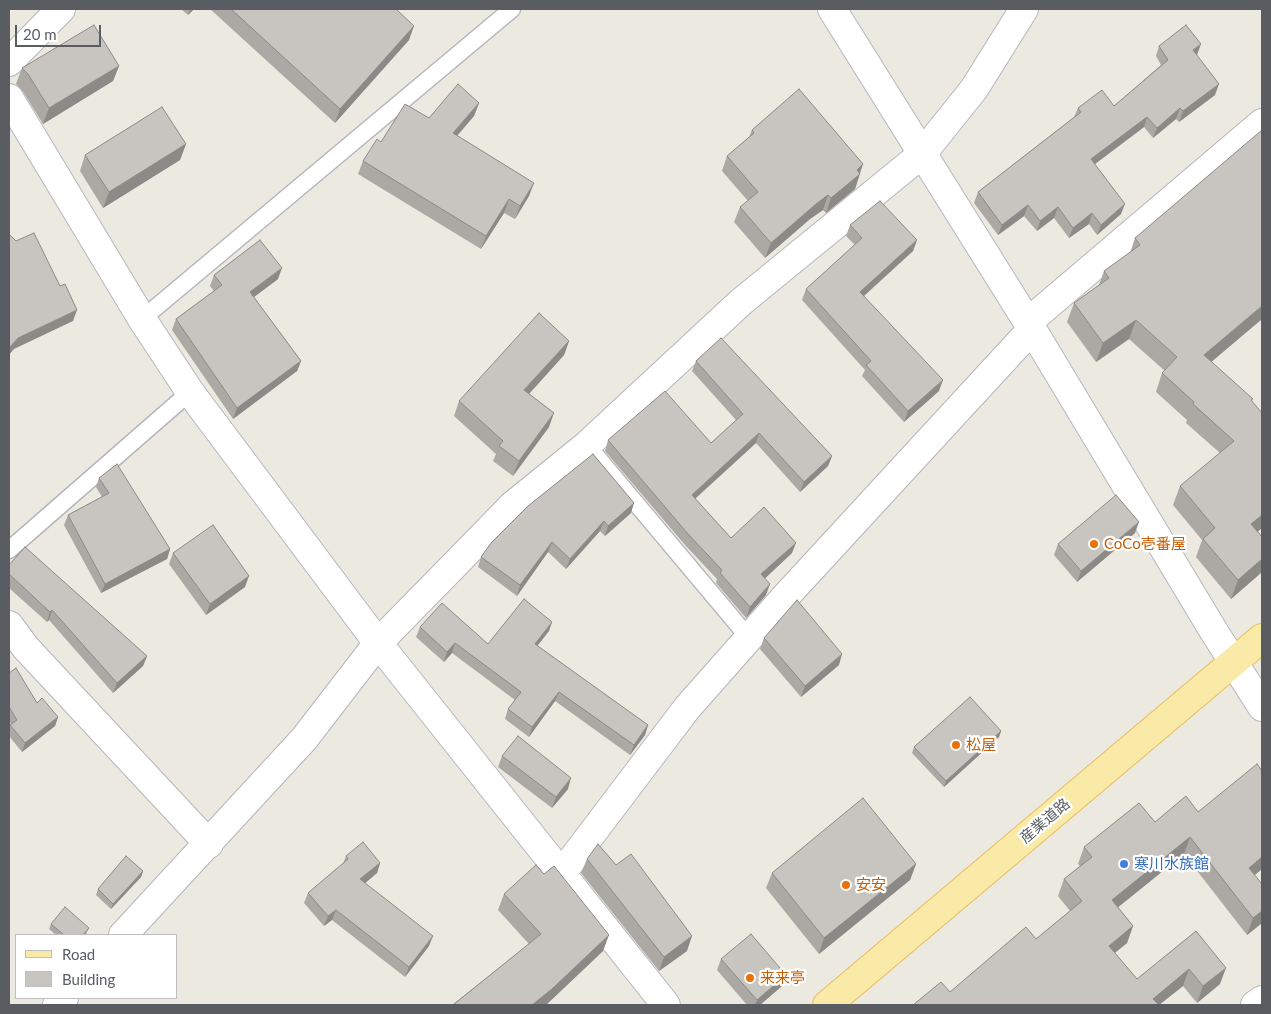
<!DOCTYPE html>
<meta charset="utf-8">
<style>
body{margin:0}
#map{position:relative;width:1271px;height:1014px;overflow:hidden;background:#ece9e1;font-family:Lato,sans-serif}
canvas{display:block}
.frame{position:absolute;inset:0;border:10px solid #595d61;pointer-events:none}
.legend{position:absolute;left:15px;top:934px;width:162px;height:65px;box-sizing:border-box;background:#fff;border:1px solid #bdbec0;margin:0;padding:6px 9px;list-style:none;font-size:15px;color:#595d61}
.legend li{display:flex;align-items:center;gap:10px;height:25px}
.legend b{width:25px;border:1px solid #bdbec0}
.scale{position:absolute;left:15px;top:25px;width:86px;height:22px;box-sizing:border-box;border:2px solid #595d61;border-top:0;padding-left:6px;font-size:15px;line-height:18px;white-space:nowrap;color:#595d61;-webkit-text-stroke:4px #fff;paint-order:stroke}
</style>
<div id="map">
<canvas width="1271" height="1014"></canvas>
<div class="frame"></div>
<ul class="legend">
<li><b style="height:6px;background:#faeaa7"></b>Road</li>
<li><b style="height:14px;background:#c8c5c0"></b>Building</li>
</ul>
<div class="scale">20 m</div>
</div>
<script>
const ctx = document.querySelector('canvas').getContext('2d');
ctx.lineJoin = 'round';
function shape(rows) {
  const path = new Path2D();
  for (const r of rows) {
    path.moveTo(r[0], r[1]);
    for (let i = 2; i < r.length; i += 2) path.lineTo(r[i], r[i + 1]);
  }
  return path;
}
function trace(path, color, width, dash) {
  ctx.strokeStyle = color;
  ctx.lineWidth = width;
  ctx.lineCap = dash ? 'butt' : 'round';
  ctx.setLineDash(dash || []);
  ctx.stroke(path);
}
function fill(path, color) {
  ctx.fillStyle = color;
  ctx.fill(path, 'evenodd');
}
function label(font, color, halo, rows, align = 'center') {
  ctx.font = font + ' Lato,"Noto Sans JP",sans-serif';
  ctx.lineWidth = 4.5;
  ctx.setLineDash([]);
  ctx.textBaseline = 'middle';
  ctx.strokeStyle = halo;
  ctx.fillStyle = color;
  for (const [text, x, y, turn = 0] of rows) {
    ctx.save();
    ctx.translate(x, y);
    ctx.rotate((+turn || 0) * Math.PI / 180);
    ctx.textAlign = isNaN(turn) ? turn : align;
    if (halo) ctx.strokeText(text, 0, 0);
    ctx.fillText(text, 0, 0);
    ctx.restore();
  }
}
const service = shape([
 [142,319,512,9],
 [587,445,749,638],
 [9,550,190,392]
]);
const minor = shape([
 [832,9,1032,329,1213,630,1262,707],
 [9,62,61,9],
 [9,98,142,319,190,392,378,643,666,1005],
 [1028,322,1262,123],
 [9,625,26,648,209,844],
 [562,873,687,708,786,596,1032,329],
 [123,935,304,739,378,643,513,505,587,445,741,302,922,154,974,89,1024,9],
 [57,1005,64,998],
 [1255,1005,1262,1000]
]);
const primary = shape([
 [827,1005,1262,638]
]);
trace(service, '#b3b7bb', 19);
trace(minor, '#b3b7bb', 30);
trace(primary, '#e9bd5c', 30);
trace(service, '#fff', 16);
trace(minor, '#fff', 28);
trace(primary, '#faeaa7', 28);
fill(shape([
 [181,9,194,9,188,15],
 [210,9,396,9,409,40,335,123],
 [1159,46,1197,55,1215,95,1179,122,1176,119,1153,138,1144,127,1095,164,1121,214,1097,235,1089,224,1069,238,1054,218,1037,231,1024,216,998,235,974,203,978,192,1074,117,1078,108,1114,106,1161,65,1156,56],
 [119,66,113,81,43,124,22,90,16,84,22,68],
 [479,103,474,116,457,136,529,196,515,219,504,213,481,249,358,174,363,161,381,142,429,118],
 [752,130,860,173,855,189,826,213,823,210,810,219,765,258,734,222,740,207,748,201,722,171,727,156,749,137],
 [186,144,180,160,103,208,80,171,85,155],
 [850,225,917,240,913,251,864,296,939,391,904,422,862,376,865,370,802,300,806,289,855,245,846,236],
 [1135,238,1262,319,1211,362,1252,401,1258,532,1262,537,1262,572,1231,599,1196,557,1202,540,1173,505,1180,486,1220,453,1186,423,1187,420,1156,392,1162,373,1165,371,1129,339,1096,362,1067,322,1074,303,1099,285,1104,271,1130,253],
 [214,275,278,279,254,297,301,361,297,371,233,419,172,330,176,319,214,291,210,286],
 [569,341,564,355,529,394,549,427,513,476,493,461,496,454,454,416,459,401],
 [696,361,832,456,828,466,800,492,756,443,695,499,731,538,792,553,765,578,766,595,746,618,716,583,717,579,685,545,605,451,608,440,711,443,736,420,692,371],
 [99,478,170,549,167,559,101,593,64,525,68,515,102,497,96,487],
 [631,513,605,536,600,531,566,569,548,552,517,596,478,567,481,557],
 [1135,533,1077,582,1054,555,1058,544],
 [173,553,245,587,206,615,169,564],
 [9,565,147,656,143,666,113,693,49,620,47,622,9,588],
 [420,627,488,644,549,631,537,646,648,725,645,735,630,755,555,701,529,737,505,719,508,709,515,700,452,653,444,662,416,637],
 [764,638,839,665,801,697,760,649],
 [9,673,37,703,58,717,55,726,22,752,9,736,9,729,11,724,9,721],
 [1001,731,999,737,944,787,912,753,914,747],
 [502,756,568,789,552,808,498,767],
 [1262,771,1262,869,1255,875,1262,923,1247,935,1184,854,1118,907,1133,926,1127,943,1115,953,1137,979,1196,931,1220,984,1197,1003,1183,986,1159,1005,950,992,1036,939,1070,911,1058,896,1064,879,1080,866,1078,864,1084,847,1155,822,1198,812],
 [346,856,380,863,377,873,365,883,429,946,405,977,332,920,324,926,304,903,308,893,343,864],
 [587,859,687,951,659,971,581,873],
 [916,864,910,880,819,954,766,888,772,873],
 [143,871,141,877,111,909,96,895,98,889],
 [544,874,603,951,546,1005,452,1005,529,944,498,910,504,894],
 [51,924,87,933,85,935,56,935,49,929],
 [721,959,786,975,782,986,760,1005,747,1005,717,970]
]), '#aca9a5');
fill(shape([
 [190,9,194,9,188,15],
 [414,26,409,40,335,123,340,109],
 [1201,44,1197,55,1190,61,1193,50],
 [119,66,113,81,43,124,49,108],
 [1219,84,1215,95,1179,122,1183,111],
 [479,103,474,116,448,146,453,133],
 [1180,108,1176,119,1153,138,1157,128],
 [1147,117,1144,127,1087,170,1091,159],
 [186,144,180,160,103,208,109,192],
 [863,164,855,189,826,213,831,198,857,170],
 [534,183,529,196,515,219,520,206],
 [828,195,823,210,810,219,765,258,771,243,816,204],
 [509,199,504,213,481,249,486,236],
 [1125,204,1121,214,1097,235,1101,225],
 [1028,205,1024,216,998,235,1002,225],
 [1058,207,1054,218,1037,231,1040,221],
 [1092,213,1089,224,1069,238,1073,228],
 [917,240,913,251,856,303,860,292],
 [282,268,278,279,246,303,250,292],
 [1262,306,1262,319,1197,374,1204,355],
 [77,310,73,321,14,349,9,355,9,348,18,338],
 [1136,320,1129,339,1096,362,1103,343],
 [569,341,564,355,519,405,524,390],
 [301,361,297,371,233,419,237,408],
 [943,380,939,391,904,422,908,411],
 [554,413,549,427,513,476,519,461],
 [759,433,756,443,688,505,692,495],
 [832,456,828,466,800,492,804,482],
 [634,503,631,513,605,536,608,526],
 [1262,515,1262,528,1245,543,1251,524],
 [604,521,600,531,566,569,570,559],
 [1139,522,1135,533,1077,582,1081,571],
 [552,542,548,552,517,596,520,585],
 [796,543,792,553,758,585,761,574],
 [170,549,167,559,101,593,105,584],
 [1262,559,1262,572,1231,599,1238,580],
 [249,576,245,587,206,615,210,604],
 [770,584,766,595,746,618,750,607],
 [52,610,49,620,47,622,50,612],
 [552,622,549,631,531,654,535,644],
 [455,643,452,653,444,662,447,652],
 [842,654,839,665,801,697,805,686],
 [147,656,143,666,113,693,117,683],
 [559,692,555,701,529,737,532,727],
 [58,717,55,726,22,752,25,743],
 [648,725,645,735,630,755,634,745],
 [1001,731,999,737,944,787,946,781],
 [571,778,568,789,552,808,556,797],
 [1190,837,1184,854,1106,917,1112,900],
 [1262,857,1262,869,1243,884,1249,868],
 [380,863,377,873,357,890,360,879],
 [916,864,910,880,819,954,824,938],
 [143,871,141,877,111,909,113,904],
 [336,910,332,920,324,926,328,916],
 [1262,911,1262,923,1247,935,1253,918],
 [1133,926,1127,943,1103,962,1109,946],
 [89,928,85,935,83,935],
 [609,935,603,951,546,1005,532,1005],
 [433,936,429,946,405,977,409,967],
 [692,936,687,951,659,971,664,957],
 [1226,968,1220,984,1197,1003,1203,986],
 [1189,969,1183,986,1159,1005,1153,999],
 [786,975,782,986,760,1005,755,1005,757,1000]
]), '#8c8a86');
const building = shape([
 [231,9,396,9,414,26,340,109,231,9],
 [94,25,119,66,49,108,28,74,22,68,94,25],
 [1186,25,1201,44,1193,50,1219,84,1183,111,1180,108,1157,128,1147,117,1091,159,1125,204,1101,225,1092,213,1073,228,1058,207,1040,221,1028,205,1002,225,978,192,1081,112,1078,108,1102,90,1114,106,1168,60,1159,46,1186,25],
 [458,84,479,103,453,133,534,183,520,206,509,199,486,236,363,161,377,139,381,142,405,104,429,118,458,84],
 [799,89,863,164,857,170,860,174,831,198,828,195,816,204,771,243,740,207,758,192,727,156,754,133,752,130,799,89],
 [162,107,186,144,109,192,85,155,162,107],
 [1262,130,1262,306,1204,355,1253,399,1251,400,1262,413,1262,515,1251,524,1262,537,1262,559,1238,580,1203,539,1215,528,1180,486,1234,441,1193,404,1194,402,1162,373,1177,357,1136,320,1103,343,1074,303,1109,278,1104,271,1140,245,1135,238,1262,130],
 [880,201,917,240,860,292,943,380,908,411,866,365,871,361,806,289,862,238,850,225,880,201],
 [34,233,60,286,65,284,77,310,18,338,9,348,9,234,16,241,34,233],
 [260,240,282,268,250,292,301,361,237,408,176,319,222,285,214,275,260,240],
 [539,313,569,341,524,390,554,413,519,461,499,446,503,441,459,401,539,313],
 [721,338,832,456,804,482,759,433,692,495,731,538,764,507,796,543,761,574,770,584,750,607,720,573,722,570,688,534,608,440,665,391,711,443,743,414,696,361,721,338],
 [593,454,634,503,608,526,604,521,570,559,552,542,520,585,481,557,491,543,528,506,593,454],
 [117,464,170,549,105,584,68,515,109,493,99,478,117,464],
 [1116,495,1139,522,1081,571,1058,544,1116,495],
 [213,525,249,576,210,604,173,553,213,525],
 [25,547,147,656,117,683,52,610,50,612,9,574,9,565,25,547],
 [524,599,552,622,535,644,648,725,634,745,559,692,532,727,508,709,521,692,455,643,447,652,420,627,442,603,488,644,524,599],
 [797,600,842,654,805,686,764,638,797,600],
 [16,668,37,703,42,698,58,717,25,743,10,725,17,720,9,707,9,673,16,668],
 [970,697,1001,731,946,781,914,747,970,697],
 [518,736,571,778,556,797,502,756,518,736],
 [1257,764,1262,771,1262,857,1249,868,1262,884,1262,911,1253,918,1190,837,1112,900,1133,926,1109,946,1137,979,1196,931,1226,968,1203,986,1189,969,1153,999,1159,1005,913,1005,941,982,950,992,1026,927,1036,939,1082,901,1064,879,1092,857,1084,847,1139,803,1155,822,1186,796,1198,812,1257,764],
 [863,798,916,864,824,938,772,873,863,798],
 [363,842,380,863,360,879,433,936,409,967,336,910,328,916,308,893,348,859,346,856,363,842],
 [598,844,616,865,631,854,692,936,664,957,587,859,598,844],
 [126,856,143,871,113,904,98,889,126,856],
 [536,865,544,874,554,866,609,935,552,989,532,1005,453,1005,541,934,504,894,536,865],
 [65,907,89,928,83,935,64,935,51,924,65,907],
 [751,934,786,975,757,1000,721,959,751,934]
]);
fill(building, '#c8c5c0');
trace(building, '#8c8a86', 1);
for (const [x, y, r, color] of [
 [1094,544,5,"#e8710a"],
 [956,745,5,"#e8710a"],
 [1124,864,5,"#3f7fe0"],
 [846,885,5,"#e8710a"],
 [750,978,5,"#e8710a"]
]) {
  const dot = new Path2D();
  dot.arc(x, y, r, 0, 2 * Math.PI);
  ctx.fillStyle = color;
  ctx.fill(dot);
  trace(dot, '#fff', 2);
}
label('15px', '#c56008', '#fff', [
 ["CoCo壱番屋",1104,544],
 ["松屋",966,745],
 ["安安",856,885],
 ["来来亭",760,978]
], 'left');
label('15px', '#595d61', '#fff', [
 ["産業道路",1045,821,-40]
]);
label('15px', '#366cbe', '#fff', [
 ["寒川水族館",1134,864]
], 'left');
</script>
